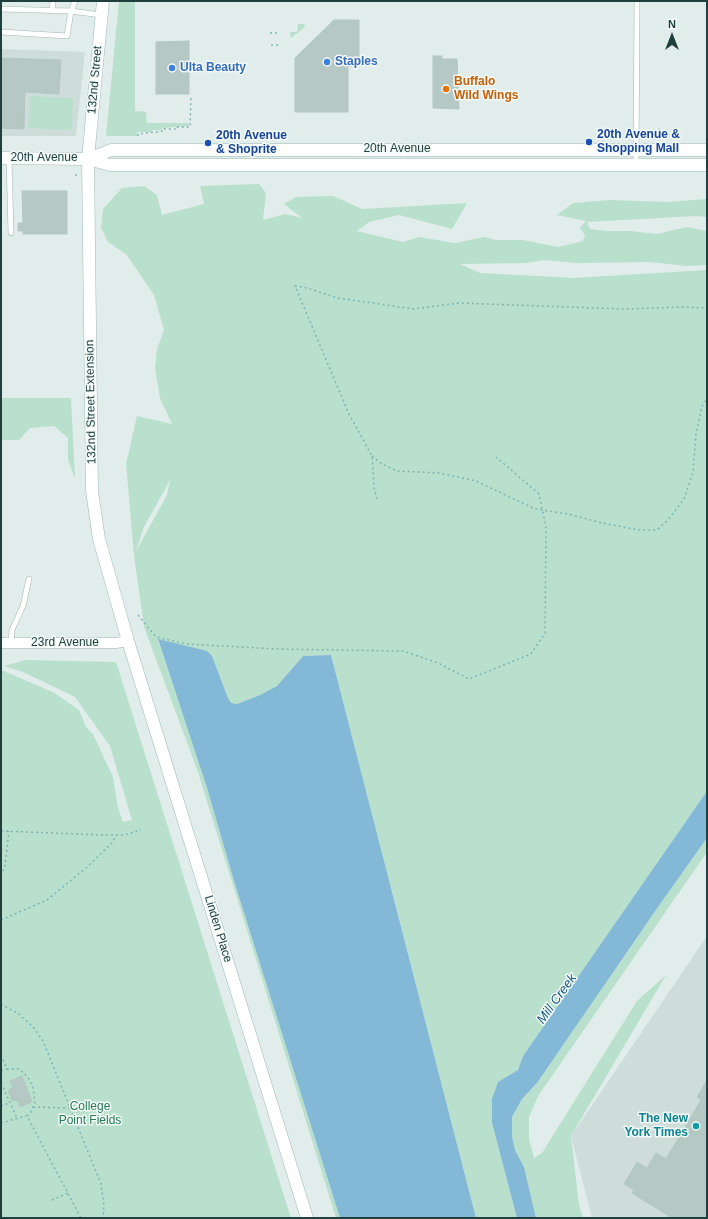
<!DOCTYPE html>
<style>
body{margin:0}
#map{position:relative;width:708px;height:1219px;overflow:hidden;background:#e1edea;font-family:Helvetica,sans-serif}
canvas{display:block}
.frame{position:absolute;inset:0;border:2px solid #20403e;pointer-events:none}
.north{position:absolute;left:652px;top:16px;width:40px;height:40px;-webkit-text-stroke:3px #f2f9f7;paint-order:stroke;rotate:0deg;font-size:11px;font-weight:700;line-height:16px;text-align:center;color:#20403e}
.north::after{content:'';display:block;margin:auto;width:14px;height:18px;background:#20403e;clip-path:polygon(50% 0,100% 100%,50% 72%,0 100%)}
</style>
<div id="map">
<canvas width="708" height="1219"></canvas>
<div class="frame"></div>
<div class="north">N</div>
</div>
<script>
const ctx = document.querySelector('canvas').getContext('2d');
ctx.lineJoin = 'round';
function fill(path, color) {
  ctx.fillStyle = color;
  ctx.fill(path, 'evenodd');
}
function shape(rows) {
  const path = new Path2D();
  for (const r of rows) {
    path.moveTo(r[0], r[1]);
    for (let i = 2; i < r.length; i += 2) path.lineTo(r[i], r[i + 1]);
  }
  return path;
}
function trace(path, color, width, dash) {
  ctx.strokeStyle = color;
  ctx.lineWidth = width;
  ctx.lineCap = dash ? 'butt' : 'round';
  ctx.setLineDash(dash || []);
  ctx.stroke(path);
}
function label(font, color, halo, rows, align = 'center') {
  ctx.font = font + ' Helvetica,sans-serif';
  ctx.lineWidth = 3;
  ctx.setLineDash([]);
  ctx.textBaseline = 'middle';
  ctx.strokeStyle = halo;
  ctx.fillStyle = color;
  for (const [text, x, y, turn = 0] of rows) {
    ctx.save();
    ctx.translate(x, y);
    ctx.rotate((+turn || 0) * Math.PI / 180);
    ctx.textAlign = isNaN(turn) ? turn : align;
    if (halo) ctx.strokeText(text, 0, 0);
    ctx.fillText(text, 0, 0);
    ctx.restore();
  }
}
fill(shape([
 [1,49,85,52,76,136,1,136],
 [707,936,707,1218,592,1218,571,1136]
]), '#cfddda');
fill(shape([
 [119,1,135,1,135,111,146,112,147,123,188,123,188,126,162,128,162,130,152,130,152,132,137,132,137,136,106,136],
 [298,24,304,24,305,27,291,38,290,32,297,32],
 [30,96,73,98,72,130,28,128],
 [259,184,266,193,263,220,285,214,302,218,284,204,296,197,333,196,362,209,467,203,452,229,399,215,369,222,357,231,403,242,419,237,455,243,484,237,496,240,523,240,558,247,583,241,585,235,580,228,586,221,557,215,573,203,610,200,667,202,707,199,707,217,696,216,587,222,590,229,607,231,630,231,657,234,687,227,707,231,707,265,687,266,650,262,578,263,543,260,527,263,460,264,480,273,574,278,707,270,707,791,523,1056,518,1070,498,1083,492,1123,517,1218,476,1218,331,655,303,656,277,686,260,695,237,704,231,703,228,698,212,656,158,640,207,788,234,881,340,1218,336,1218,197,769,144,627,134,555,126,464,137,416,172,424,160,398,155,368,157,349,164,330,154,295,126,254,108,242,101,228,103,209,122,188,144,186,157,195,162,215,204,204,200,186],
 [170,480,167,495,135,553,144,527],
 [1,398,71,398,75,479,68,459,68,438,54,426,30,428,19,440,1,440],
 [26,660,116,662,291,1218,1,1218,1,670,53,692,79,710,86,727,93,734,113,777,118,808,123,822,132,820,110,746,75,697,23,672,4,666],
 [707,838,707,852,538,1096,529,1117,529,1139,534,1158,542,1153,637,1001,666,975,571,1136,579,1205,583,1218,536,1218,524,1167,515,1150,512,1136,512,1117,522,1099,537,1083,658,907]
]), '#b8e0cc');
fill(shape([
 [158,639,207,651,212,656,228,698,231,703,237,704,260,695,277,686,303,656,331,655,476,1218,340,1218,234,881,207,788],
 [707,791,707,838,658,907,537,1083,522,1099,512,1117,512,1136,515,1150,524,1167,536,1218,517,1218,492,1123,492,1099,498,1082,518,1070,523,1056]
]), '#84b8d7');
const building = shape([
 [334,20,359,20,359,66,348,66,348,112,295,112,295,58,334,20],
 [189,41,189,94,156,94,156,42,189,41],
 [433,56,442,56,442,59,457,59,459,109,433,108,433,56],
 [1,58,61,60,59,94,25,92,24,129,1,128,1,58],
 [22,191,67,191,67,234,23,234,23,231,18,231,18,223,23,223,22,191],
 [22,1076,32,1102,20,1107,17,1100,12,1101,8,1090,13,1088,10,1081,22,1076],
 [707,1080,707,1218,672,1218,632,1193,634,1190,624,1184,637,1162,647,1168,656,1153,666,1159,701,1100,697,1097,707,1080]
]);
fill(building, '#b6c8c4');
trace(building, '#b3c7c3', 1);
const lane = shape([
 [1,9,71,11,101,15],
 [52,11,53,1],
 [1,32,67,36,71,11,75,1],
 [9,159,11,233],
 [636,165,637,1],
 [11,643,12,630,23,606,29,579]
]);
const street = shape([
 [1,643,116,643,128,641]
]);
const secondary = shape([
 [103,1,88,159,92,491,99,539,128,641,307,1218],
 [1,158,88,159,110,165,707,165],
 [88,159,111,150,707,150]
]);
trace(lane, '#a3b6b3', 6);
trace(street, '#a3b6b3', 11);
trace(secondary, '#9ebab6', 13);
trace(shape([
 [270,33,279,33],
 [271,45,280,45],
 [138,136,138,134,164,131,164,129,175,129,175,127,190,127,191,96],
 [651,137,662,127],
 [76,176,76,173],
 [372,456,382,464,397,471,439,473,476,481,535,509,568,514,602,523,639,530,657,530,668,520,684,499,693,472,696,434,702,406,707,399],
 [377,499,374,487,372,456,349,414,295,286,307,288,338,298,414,309,459,303,624,309,684,307,707,308],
 [138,615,156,637,186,644,277,649,403,651,438,663,469,679,531,654,545,633,546,527,539,494,496,457],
 [1,831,104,835,124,835,141,830],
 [1,876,5,866,9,831],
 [1,920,47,900,86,868,112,843,116,835],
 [1,1004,19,1014,34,1028,43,1041,101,1184,104,1205,103,1218],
 [1,1027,1,1045],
 [1,1055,7,1069,19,1069,28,1077,33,1088,35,1102,31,1112,27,1116,81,1218],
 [1,1071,7,1069],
 [1,1083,17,1118],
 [1,1106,10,1103],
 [33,1107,71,1108],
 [1,1123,26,1116],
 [52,1200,68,1193]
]), '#7fb4af', 1.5, [2, 3]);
trace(lane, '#fff', 5);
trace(street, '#fff', 10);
trace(secondary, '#fff', 12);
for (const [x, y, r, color] of [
 [327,62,4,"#3f7fe0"],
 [172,68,4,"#3f7fe0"],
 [446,89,4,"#e8710a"],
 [589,142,4,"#1a4fb4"],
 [208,143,4,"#1a4fb4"],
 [696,1126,4,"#0f9aa8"]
]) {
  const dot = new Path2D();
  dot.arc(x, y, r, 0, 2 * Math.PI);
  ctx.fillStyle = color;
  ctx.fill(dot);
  trace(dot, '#f2f9f7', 1.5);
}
label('bold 12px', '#366cbe', '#f2f9f7', [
 ["Staples",335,62],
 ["Ulta Beauty",180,68]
], 'left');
label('12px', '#20403e', '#f2f9f7', [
 ["132nd Street",95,80,-85],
 ["20th Avenue",397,149],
 ["20th Avenue",44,158],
 ["132nd Street Extension",91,402,-91],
 ["23rd Avenue",65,643],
 ["Linden Place",218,929,73]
]);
label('bold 12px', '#c56008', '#f2f9f7', [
 ["Buffalo",454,82],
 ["Wild Wings",454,96]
], 'left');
label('bold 12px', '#164399', '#f2f9f7', [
 ["20th Avenue &",597,135],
 ["Shopping Mall",597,149],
 ["20th Avenue",216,136],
 ["& Shoprite",216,150]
], 'left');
label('12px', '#267a59', '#f2f9f7', [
 ["College",90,1107],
 ["Point Fields",90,1121]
]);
label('bold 12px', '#0d838f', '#f2f9f7', [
 ["The New",688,1119],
 ["York Times",688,1133]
], 'right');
label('italic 13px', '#145781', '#f2f9f7', [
 ["Mill Creek",557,999,-54]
]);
</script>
